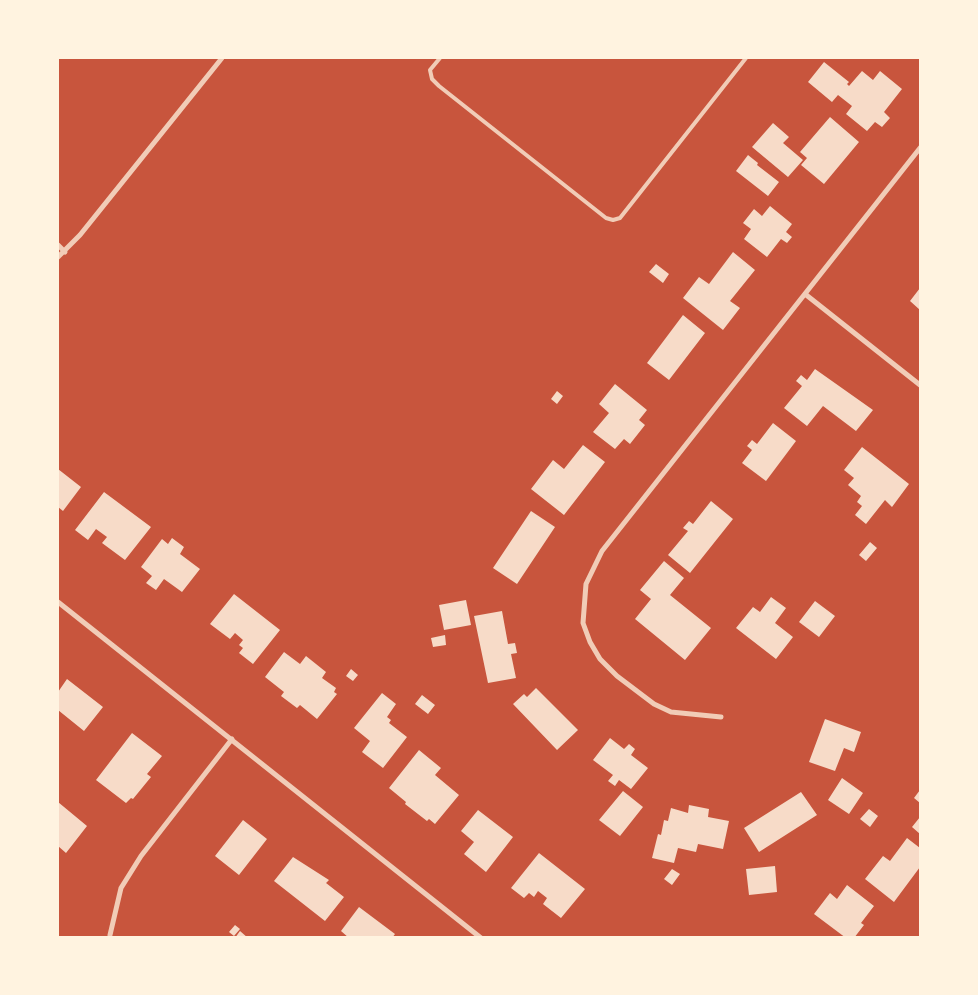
<!DOCTYPE html>
<style>
body{margin:0}
#map{position:relative;width:978px;height:995px;overflow:hidden;background:#c8553d;font-family:"Source Sans 3",sans-serif}
canvas{display:block}
.frame{position:absolute;inset:0;border:59px solid #fff3e0;pointer-events:none}
</style>
<div id="map">
<canvas width="978" height="995"></canvas>
<div class="frame"></div>
</div>
<script>
const ctx = document.querySelector('canvas').getContext('2d');
ctx.lineJoin = 'round';
function fill(path, color) {
  ctx.fillStyle = color;
  ctx.fill(path, 'evenodd');
}
function shape(rows) {
  const path = new Path2D();
  for (const r of rows) {
    path.moveTo(r[0], r[1]);
    for (let i = 2; i < r.length; i += 2) path.lineTo(r[i], r[i + 1]);
  }
  return path;
}
function trace(path, color, width, dash) {
  ctx.strokeStyle = color;
  ctx.lineWidth = width;
  ctx.lineCap = dash ? 'butt' : 'round';
  ctx.setLineDash(dash || []);
  ctx.stroke(path);
}
fill(shape([
 [824,62,849,82,847,84,849,86,862,71,873,80,880,71,902,89,884,112,890,118,882,127,875,122,867,131,846,114,852,106,838,95,832,102,808,82],
 [830,117,859,142,824,184,801,165,807,158,800,152],
 [773,123,789,137,783,143,803,160,788,177,752,147],
 [748,155,758,163,757,165,779,182,768,196,736,171],
 [770,206,792,224,786,232,792,237,787,243,781,239,767,257,744,239,751,229,743,223,754,209,762,216],
 [733,252,755,270,730,301,740,308,723,330,683,298,699,277,709,284],
 [656,264,669,274,663,283,649,272],
 [920,288,920,310,910,301],
 [683,315,705,333,669,380,647,363],
 [815,369,873,410,856,431,823,406,807,426,784,408,802,386,796,381,801,375,807,380],
 [615,384,647,410,639,420,645,425,630,444,624,439,615,449,593,432,609,413,599,404],
 [557,391,563,396,557,404,551,399],
 [773,423,796,441,766,481,742,463,752,450,747,446,752,440,757,444],
 [583,445,605,462,564,515,531,489,553,460,564,469],
 [862,447,909,484,892,507,885,500,866,524,855,515,862,506,857,502,861,496,848,485,854,478,844,470],
 [58,469,81,487,63,511,58,507],
 [104,492,151,527,125,560,102,543,107,537,96,529,88,540,75,530],
 [711,501,733,519,690,573,668,555,688,531,683,528,689,521,693,524],
 [531,511,555,527,517,584,493,568],
 [172,538,184,547,180,554,200,569,182,592,164,579,156,590,146,583,152,576,141,567,162,539,168,544],
 [870,542,877,548,866,561,859,555],
 [664,561,684,578,670,595,711,628,685,660,635,619,651,599,640,590],
 [234,594,280,630,253,664,239,653,243,648,239,645,243,640,235,633,230,639,210,624],
 [771,597,786,608,775,623,793,637,776,659,736,628,753,607,760,612],
 [466,600,471,625,444,630,439,605],
 [815,601,835,616,819,637,799,622],
 [502,611,508,644,515,643,517,653,511,654,516,678,488,683,474,616],
 [445,635,446,645,433,647,431,638],
 [284,652,300,664,306,656,326,672,322,678,336,688,334,692,337,694,317,719,300,705,297,708,281,696,284,692,265,677],
 [351,669,358,675,353,681,346,676],
 [67,679,103,707,84,731,58,710,58,692],
 [536,688,578,730,557,750,513,704,524,694,527,697],
 [382,693,396,704,387,717,391,720,389,723,407,737,383,768,362,752,370,741,354,728],
 [422,695,435,705,428,714,415,704],
 [825,719,861,732,854,752,844,748,835,771,809,762],
 [132,733,162,756,147,774,151,777,133,799,131,798,126,803,96,780],
 [610,738,624,749,629,744,635,749,631,755,648,768,631,789,619,780,615,786,608,781,613,775,593,760],
 [419,750,441,768,435,775,459,795,435,824,429,819,427,821,405,804,406,802,389,788],
 [842,778,863,793,849,814,828,800],
 [920,790,920,803,914,798],
 [623,791,643,807,620,836,599,820],
 [801,792,817,815,759,852,744,828],
 [58,802,87,826,66,853,58,846],
 [689,805,709,809,708,817,729,821,723,849,698,844,696,852,678,848,674,863,652,858,658,834,661,835,664,820,668,821,671,808,688,813],
 [869,809,878,816,870,827,860,819],
 [478,810,513,837,486,872,464,854,474,842,461,831],
 [920,817,920,834,912,827],
 [243,820,267,839,239,875,215,856],
 [907,838,920,848,920,867,894,902,865,879,883,856,890,861],
 [539,853,585,889,561,918,543,904,547,898,538,891,534,897,529,893,524,898,511,888],
 [293,857,329,880,326,883,344,897,325,921,274,881],
 [775,866,777,892,749,895,746,869],
 [672,869,680,874,672,885,664,879],
 [847,885,874,906,861,923,864,925,854,938,846,938,814,914,830,893,837,899],
 [359,907,395,934,392,938,349,938,341,931],
 [235,925,240,929,234,936,229,932],
 [240,931,248,938,235,938]
]), '#f7dbc8');
trace(shape([
 [440,58,430,70,432,79,439,86,606,218,613,220,620,218,746,58]
]), '#f1ccb7', 4);
trace(shape([
 [58,245,65,252],
 [58,257,80,235,222,58],
 [805,294,920,385],
 [58,602,481,938],
 [721,717,671,712,654,704,617,676,600,659,590,642,583,623,586,584,602,551,920,148],
 [110,935,121,888,141,856,232,739]
]), '#f1ccb7', 5);
</script>
